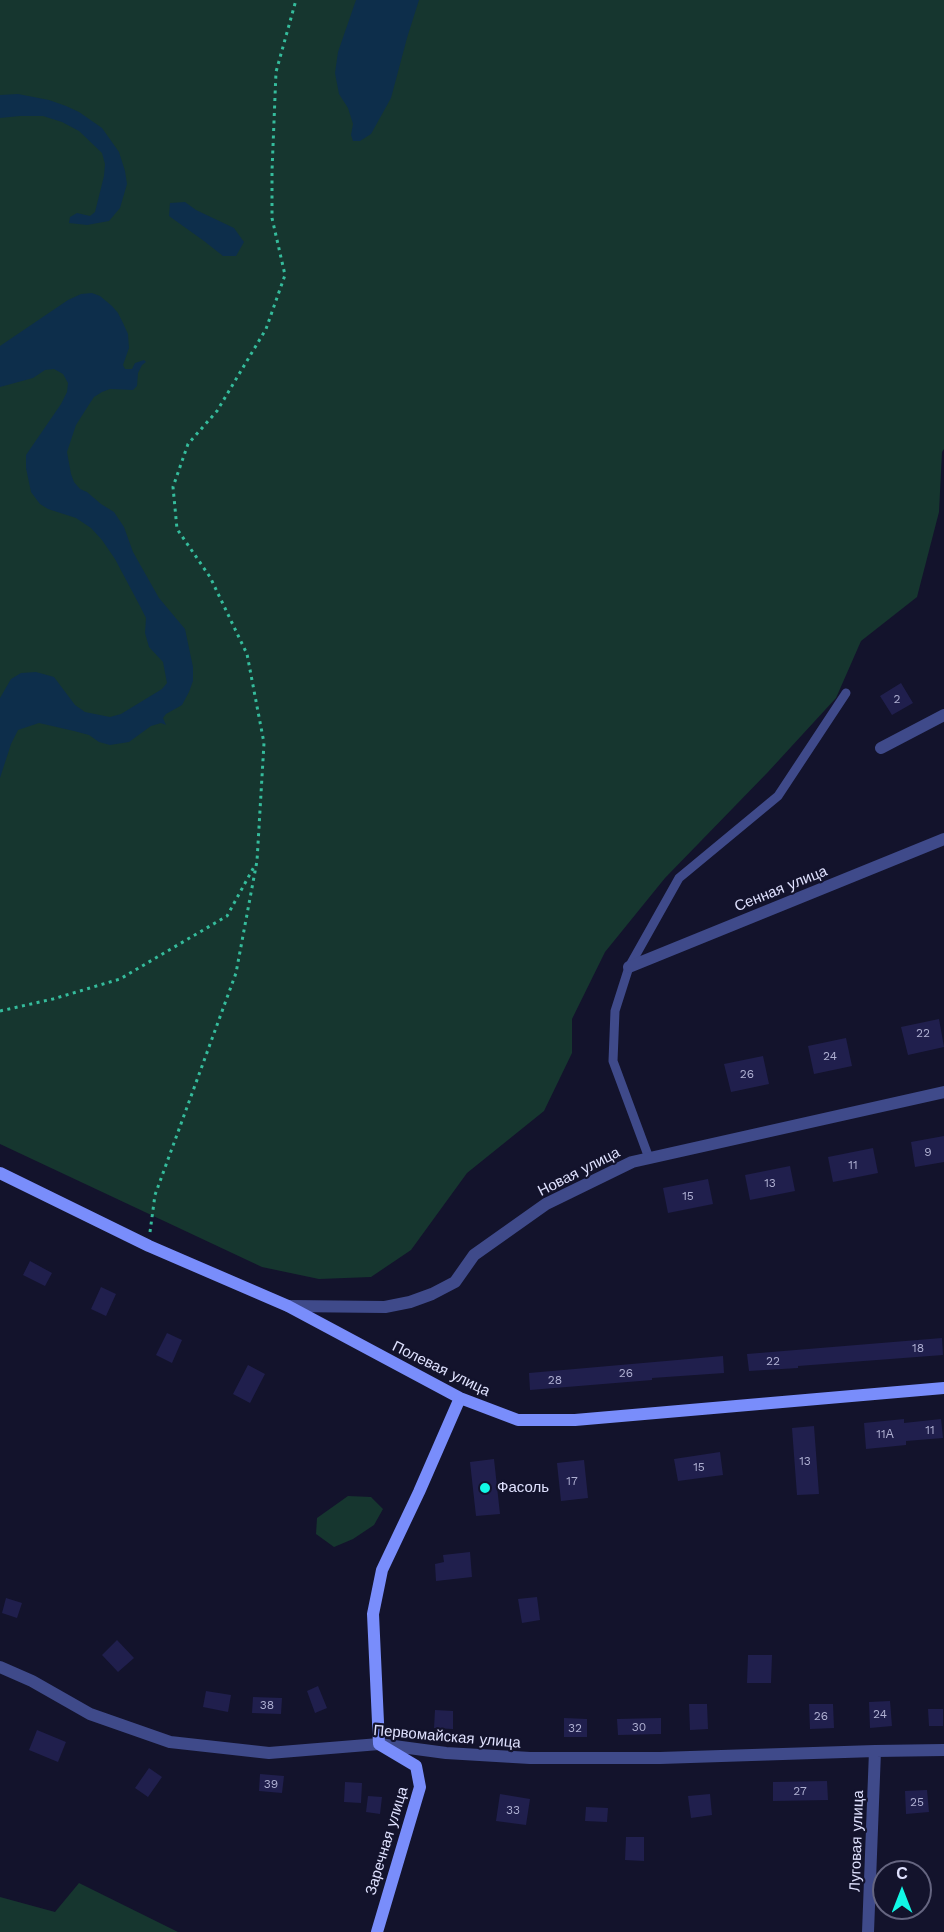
<!DOCTYPE html>
<meta charset="utf-8">
<style>
body{margin:0}
#map{position:relative;width:944px;height:1932px;overflow:hidden;background:#13132c;font-family:"Work Sans",sans-serif}
canvas{display:block}
.north{position:absolute;left:872px;top:1860px;width:60px;height:60px;box-sizing:border-box;background:#13132c;border:2px solid #656580;border-radius:50%;rotate:0deg;font-size:16px;font-weight:700;line-height:24px;text-align:center;color:#dfe1fe}
.north::after{content:'';display:block;margin:auto;width:21px;height:27px;background:#11f8e6;clip-path:polygon(50% 0,100% 100%,50% 72%,0 100%)}
</style>
<div id="map">
<canvas width="944" height="1932"></canvas>
<div class="north">С</div>
</div>
<script>
const ctx = document.querySelector('canvas').getContext('2d');
ctx.lineJoin = 'round';
function fill(path, color) {
  ctx.fillStyle = color;
  ctx.fill(path, 'evenodd');
}
function shape(rows) {
  const path = new Path2D();
  for (const r of rows) {
    path.moveTo(r[0], r[1]);
    for (let i = 2; i < r.length; i += 2) path.lineTo(r[i], r[i + 1]);
  }
  return path;
}
function trace(path, color, width, dash) {
  ctx.strokeStyle = color;
  ctx.lineWidth = width;
  ctx.lineCap = dash ? 'butt' : 'round';
  ctx.setLineDash(dash || []);
  ctx.stroke(path);
}
function label(font, color, halo, rows, align = 'center') {
  ctx.font = font + ' "Work Sans",sans-serif';
  ctx.lineWidth = 4.5;
  ctx.setLineDash([]);
  ctx.textBaseline = 'middle';
  ctx.strokeStyle = halo;
  ctx.fillStyle = color;
  for (const [text, x, y, turn = 0] of rows) {
    ctx.save();
    ctx.translate(x, y);
    ctx.rotate((+turn || 0) * Math.PI / 180);
    ctx.textAlign = isNaN(turn) ? turn : align;
    if (halo) ctx.strokeText(text, 0, 0);
    ctx.fillText(text, 0, 0);
    ctx.restore();
  }
}
fill(shape([
 [0,0,944,0,944,449,942,452,939,512,917,597,861,641,836,698,768,772,665,878,605,952,572,1019,572,1053,544,1111,467,1173,411,1250,371,1277,319,1279,262,1267,0,1144],
 [348,1496,371,1497,383,1509,374,1525,353,1539,334,1547,316,1534,317,1518],
 [79,1883,178,1932,0,1932,0,1897,55,1912]
]), '#16362f');
fill(shape([
 [356,0,419,0,407,38,391,98,371,134,360,141,353,141,351,135,353,124,348,108,339,94,335,73,338,52],
 [18,94,49,100,66,106,79,112,102,128,119,152,125,171,127,184,120,208,109,221,87,225,69,223,70,217,77,213,90,216,95,212,104,176,105,164,102,153,79,131,62,122,43,116,20,116,0,118,0,95],
 [185,202,196,210,234,228,244,242,236,256,223,256,204,241,169,216,170,203],
 [92,293,100,296,112,306,118,313,123,323,128,334,129,348,123,365,125,369,132,369,135,363,144,360,146,362,142,365,138,373,137,386,133,390,110,389,102,392,94,397,90,403,76,425,67,452,71,474,74,482,80,489,87,492,101,504,114,512,124,527,133,552,159,598,185,629,193,667,193,681,189,692,182,705,166,714,163,718,166,725,161,723,151,726,129,742,110,745,99,742,89,735,74,731,39,723,18,730,11,744,0,778,0,698,11,679,21,673,36,672,54,677,75,705,85,712,110,717,121,714,162,689,167,683,163,662,149,647,145,633,146,618,141,608,115,559,102,540,91,528,76,518,48,509,40,504,31,492,26,468,26,455,61,404,67,392,68,383,63,374,54,369,45,370,33,378,0,387,0,346,68,300,81,294]
]), '#0d2e4b');
fill(shape([
 [901,683,913,703,892,715,880,696],
 [939,1019,944,1047,908,1055,901,1027],
 [846,1038,852,1066,814,1074,808,1046],
 [763,1056,769,1084,731,1092,724,1064],
 [944,1136,944,1162,915,1167,911,1142],
 [873,1148,878,1173,833,1182,828,1157],
 [790,1166,795,1191,750,1200,745,1175],
 [708,1179,713,1204,668,1213,663,1188],
 [30,1261,52,1273,45,1286,23,1275],
 [101,1287,116,1294,106,1316,91,1309],
 [167,1333,182,1340,172,1363,156,1355],
 [942,1338,943,1355,798,1366,798,1368,749,1371,747,1354],
 [723,1356,724,1373,652,1378,652,1380,530,1390,529,1373],
 [248,1365,265,1374,250,1403,233,1394],
 [904,1419,904,1423,941,1419,943,1438,906,1441,906,1445,866,1449,864,1423],
 [814,1426,819,1494,797,1495,792,1428],
 [720,1452,723,1475,678,1481,674,1459],
 [494,1459,500,1514,476,1516,470,1462],
 [584,1460,588,1498,561,1501,557,1463],
 [470,1552,472,1577,436,1581,435,1564,444,1562,443,1555],
 [537,1597,540,1620,522,1623,518,1599],
 [6,1598,22,1603,17,1618,2,1613],
 [117,1640,134,1658,118,1672,102,1655],
 [748,1655,772,1655,771,1683,747,1683],
 [318,1686,327,1708,315,1713,307,1691],
 [206,1691,231,1695,228,1712,203,1707],
 [253,1697,282,1698,281,1714,252,1713],
 [890,1701,892,1726,870,1728,869,1702],
 [689,1704,707,1704,708,1729,690,1730],
 [809,1704,833,1704,834,1728,810,1729],
 [928,1709,943,1709,943,1726,929,1726],
 [435,1710,453,1711,453,1729,434,1728],
 [564,1718,587,1719,587,1737,564,1737],
 [661,1718,661,1734,618,1735,617,1719],
 [37,1730,66,1742,58,1762,29,1750],
 [149,1768,162,1777,148,1797,135,1788],
 [260,1774,284,1776,282,1793,259,1791],
 [827,1781,828,1800,773,1801,773,1782],
 [345,1782,362,1783,361,1803,344,1802],
 [927,1790,929,1812,906,1814,905,1791],
 [500,1794,530,1799,526,1825,496,1821],
 [710,1794,712,1815,691,1818,688,1796],
 [368,1796,382,1797,380,1814,366,1812],
 [586,1807,608,1808,607,1822,585,1821],
 [626,1837,644,1837,644,1861,625,1860]
]), '#201f4d');
trace(shape([
 [0,1011,53,999,120,979,227,916,255,865],
 [150,1232,155,1195,236,973,257,861,264,743,247,654,210,577,177,529,173,487,188,444,217,411,266,329,285,275,272,218,272,171,276,72,296,0]
]), '#35bc9c', 3, [3, 4.5]);
trace(shape([
 [649,1158,613,1061,615,1011,629,967,679,878,778,796,846,693]
]), '#3f4a8a', 9);
trace(shape([
 [881,748,944,715],
 [629,967,944,839],
 [288,1306,385,1307,410,1302,432,1294,455,1282,474,1255,546,1204,632,1162,944,1092],
 [0,1667,32,1681,90,1714,170,1742,269,1753,379,1744,446,1753,530,1758,660,1758,875,1751,944,1750],
 [868,1932,875,1751]
]), '#3f4a8a', 12);
trace(shape([
 [0,1173,149,1246,288,1306,460,1398,518,1420,575,1420,944,1388],
 [377,1932,420,1787,416,1766,379,1744,373,1614,382,1570,419,1492,460,1398]
]), '#798dfb', 12);
for (const [x, y, r, color] of [
 [485,1488,6,"#11f8e6"]
]) {
  const dot = new Path2D();
  dot.arc(x, y, r, 0, 2 * Math.PI);
  ctx.fillStyle = color;
  ctx.fill(dot);
  trace(dot, '#13132c', 2);
}
label('12px', '#afb0d2', null, [
 ["2",897,699],
 ["22",923,1033],
 ["24",830,1056],
 ["26",747,1074],
 ["9",928,1152],
 ["11",853,1165],
 ["13",770,1183],
 ["15",688,1196],
 ["18",918,1348],
 ["22",773,1361],
 ["26",626,1373],
 ["28",555,1380],
 ["11",930,1430],
 ["11А",885,1434],
 ["13",805,1461],
 ["15",699,1467],
 ["17",572,1481],
 ["38",267,1705],
 ["24",880,1714],
 ["26",821,1716],
 ["30",639,1727],
 ["32",575,1728],
 ["39",271,1784],
 ["27",800,1791],
 ["25",917,1802],
 ["33",513,1810]
]);
label('15px', '#dfe1fe', '#13132c', [
 ["Сенная улица",781,889,-22],
 ["Новая улица",579,1172,-27],
 ["Полевая улица",441,1369,26],
 ["Первомайская улица",447,1737,5],
 ["Заречная улица",387,1841,-73],
 ["Луговая улица",857,1841,-88]
]);
label('15px', '#dfe1fe', '#13132c', [
 ["Фасоль",497,1488]
], 'left');
</script>
